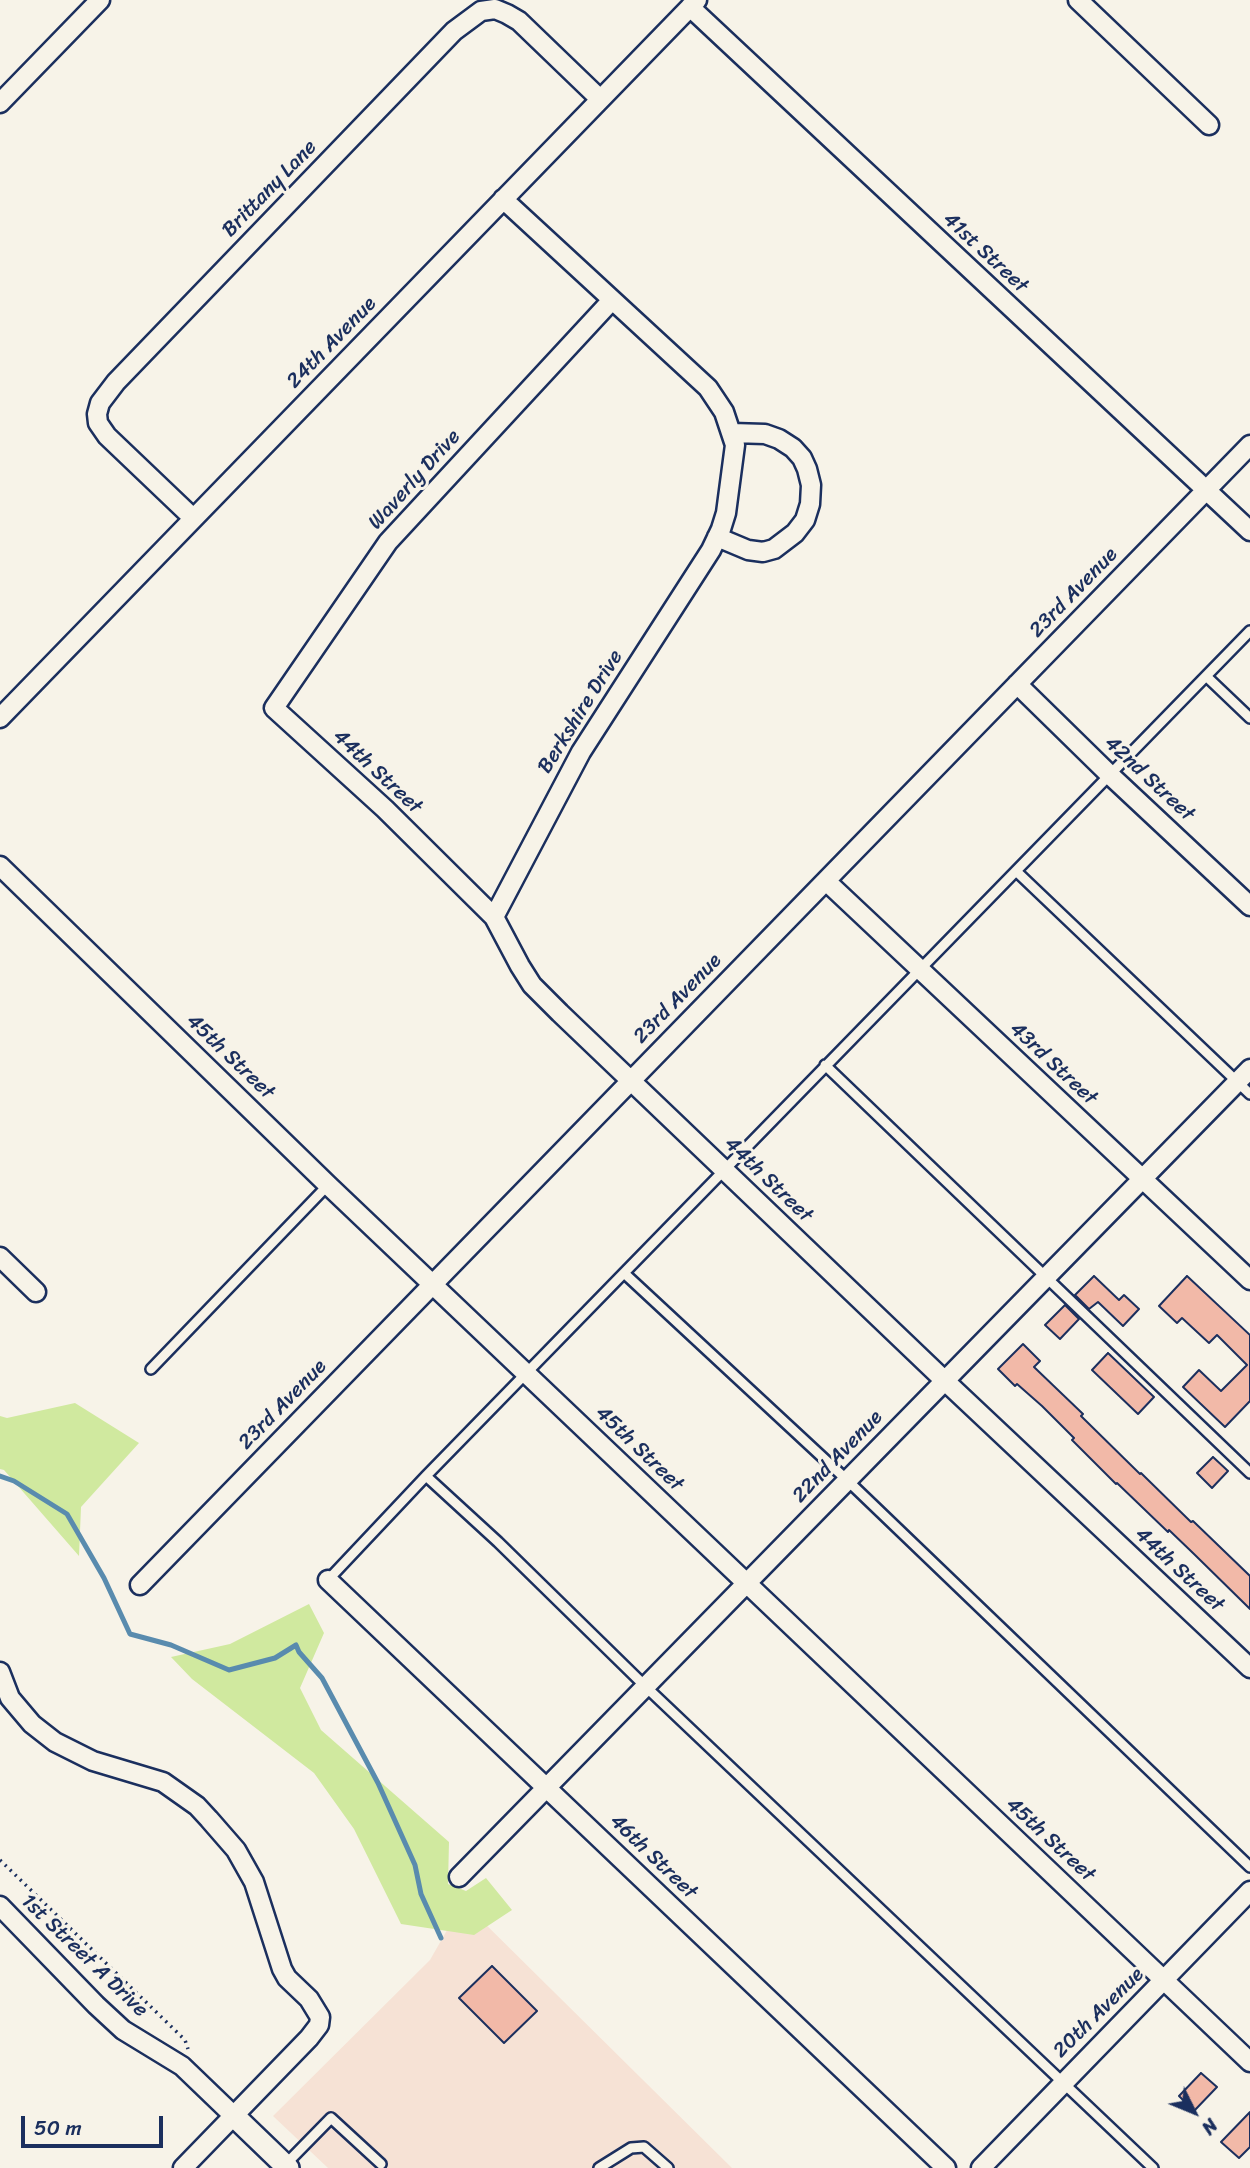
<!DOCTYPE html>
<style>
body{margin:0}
#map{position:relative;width:1250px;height:2168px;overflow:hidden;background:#f7f3e8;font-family:Sriracha,sans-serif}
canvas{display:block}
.north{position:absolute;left:1159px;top:2077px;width:70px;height:70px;-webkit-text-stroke:5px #f7f3e8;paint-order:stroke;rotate:133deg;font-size:19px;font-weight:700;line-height:28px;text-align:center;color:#1b2f5e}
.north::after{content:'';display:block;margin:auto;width:24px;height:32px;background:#1b2f5e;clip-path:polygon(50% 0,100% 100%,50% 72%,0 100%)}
.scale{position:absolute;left:21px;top:2116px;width:142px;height:32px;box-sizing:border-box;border:4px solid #1b2f5e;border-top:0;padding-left:9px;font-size:21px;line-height:24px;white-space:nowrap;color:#1b2f5e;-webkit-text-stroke:5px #f7f3e8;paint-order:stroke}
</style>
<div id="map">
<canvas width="1250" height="2168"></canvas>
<div class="north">N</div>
<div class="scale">50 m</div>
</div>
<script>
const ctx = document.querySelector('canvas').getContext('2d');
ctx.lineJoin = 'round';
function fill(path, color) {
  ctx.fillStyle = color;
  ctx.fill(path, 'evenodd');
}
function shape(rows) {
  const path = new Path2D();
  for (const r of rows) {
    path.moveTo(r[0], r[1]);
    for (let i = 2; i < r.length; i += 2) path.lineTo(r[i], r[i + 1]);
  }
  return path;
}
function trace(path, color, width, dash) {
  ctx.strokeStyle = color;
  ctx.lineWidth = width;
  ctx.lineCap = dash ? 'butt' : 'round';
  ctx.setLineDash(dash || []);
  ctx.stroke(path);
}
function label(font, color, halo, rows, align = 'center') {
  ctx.font = font + ' Sriracha,sans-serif';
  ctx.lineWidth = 6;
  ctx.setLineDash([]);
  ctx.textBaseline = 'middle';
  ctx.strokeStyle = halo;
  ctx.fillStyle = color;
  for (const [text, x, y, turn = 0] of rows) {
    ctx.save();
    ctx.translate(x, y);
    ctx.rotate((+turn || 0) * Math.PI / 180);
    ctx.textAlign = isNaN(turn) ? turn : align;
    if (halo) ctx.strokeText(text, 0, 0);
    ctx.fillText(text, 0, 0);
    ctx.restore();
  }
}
fill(shape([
 [463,1902,732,2168,328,2168,273,2116,430,1960]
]), '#f6e2d5');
fill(shape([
 [75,1403,139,1443,81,1507,79,1556,4,1470,0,1469,0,1416,7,1418],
 [309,1604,324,1633,300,1688,321,1730,449,1842,448,1884,466,1891,486,1878,512,1910,474,1935,401,1924,354,1829,314,1773,192,1679,171,1657,230,1644]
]), '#d0e99f');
trace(shape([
 [0,1476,14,1481,67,1514,104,1578,130,1634,171,1645,229,1670,275,1658,296,1645,299,1652,322,1678,378,1783,415,1865,421,1894,441,1938]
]), '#598bae', 5);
const building = shape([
 [1094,1276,1119,1300,1124,1295,1139,1309,1123,1326,1098,1302,1089,1309,1075,1295,1094,1276],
 [1187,1276,1250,1335,1250,1401,1225,1427,1183,1387,1199,1370,1221,1391,1247,1365,1217,1335,1209,1343,1182,1318,1177,1323,1159,1306,1187,1276],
 [1065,1305,1079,1319,1060,1339,1045,1325,1065,1305],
 [1023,1344,1040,1361,1034,1367,1083,1414,1081,1416,1140,1474,1141,1473,1191,1522,1193,1521,1250,1576,1250,1609,1194,1554,1169,1530,1168,1532,1117,1483,1116,1484,1072,1440,1074,1438,1042,1406,1017,1384,1015,1386,998,1369,1023,1344],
 [1108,1353,1154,1397,1138,1414,1092,1370,1108,1353],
 [1213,1457,1228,1471,1212,1488,1197,1473,1213,1457],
 [492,1966,537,2011,504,2043,459,1998,492,1966],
 [1201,2073,1217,2087,1194,2111,1179,2096,1201,2073],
 [1250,2112,1250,2147,1239,2158,1221,2142,1250,2112]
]);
fill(building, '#f2b9a8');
trace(building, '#1b2f5e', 2);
const service = shape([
 [1206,676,1250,718],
 [1016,871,1250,1094],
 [825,1065,1250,1473],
 [624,1273,847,1480,1250,1867],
 [151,1369,328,1185],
 [426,1476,498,1542,645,1686,1153,2168],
 [328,1580,426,1476,1250,631],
 [285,2165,331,2118,381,2164],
 [599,2168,631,2148,644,2147,668,2168]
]);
const minor = shape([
 [1078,0,1209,125],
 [690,7,1250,531],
 [0,103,100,0],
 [612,300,388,542,274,708,385,809,494,917,520,966,532,985,560,1013,944,1380,1250,1668],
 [193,518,107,436,98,423,97,414,100,403,116,382,454,31,481,11,495,9,507,14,519,21,600,99],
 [717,537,748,550,763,552,774,549,795,533,805,520,810,504,811,485,807,469,802,458,793,448,779,439,765,434,732,433],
 [1017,684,1111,776,1250,906],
 [0,718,697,0],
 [0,866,328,1185,1250,2062],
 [826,881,1250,1280],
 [494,917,581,752,711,550,721,529,726,513,735,445,724,412,708,388,503,199],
 [0,1257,36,1292],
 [328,1580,946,2168],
 [140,1585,1250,445],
 [0,1672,10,1698,32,1724,55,1742,93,1761,163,1782,197,1806,209,1819,236,1850,254,1882,282,1969,287,1978,309,1999,320,2017,319,2025,309,2038,183,2168],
 [459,1877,1250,1069],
 [0,1906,96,2005,123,2030,182,2066,234,2116],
 [981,2168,1250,1891]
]);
const tertiary = shape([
 [234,2116,288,2168]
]);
trace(service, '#1b2f5e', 14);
trace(minor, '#1b2f5e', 23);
trace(tertiary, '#1b2f5e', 26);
trace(shape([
 [0,1860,185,2040,188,2049]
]), '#1b2f5e', 3.5, [2, 5]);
trace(service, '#f7f3e8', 9);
trace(minor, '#f7f3e8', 18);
trace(tertiary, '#f7f3e8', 21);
label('21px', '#1b2f5e', '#f7f3e8', [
 ["Brittany Lane",270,189,-46],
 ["41st Street",985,253,43],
 ["24th Avenue",332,343,-46],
 ["Waverly Drive",415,480,-48],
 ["23rd Avenue",1074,593,-46],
 ["Berkshire Drive",581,712,-58],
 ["44th Street",377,772,43],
 ["42nd Street",1149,779,43],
 ["23rd Avenue",678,999,-46],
 ["45th Street",230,1057,44],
 ["43rd Street",1053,1064,43],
 ["44th Street",768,1180,44],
 ["23rd Avenue",283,1405,-46],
 ["45th Street",639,1449,44],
 ["22nd Avenue",838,1457,-46],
 ["44th Street",1179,1570,43],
 ["45th Street",1050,1840,43],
 ["46th Street",653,1857,44],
 ["1st Street A Drive",84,1956,44],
 ["20th Avenue",1099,2013,-45]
]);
</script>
